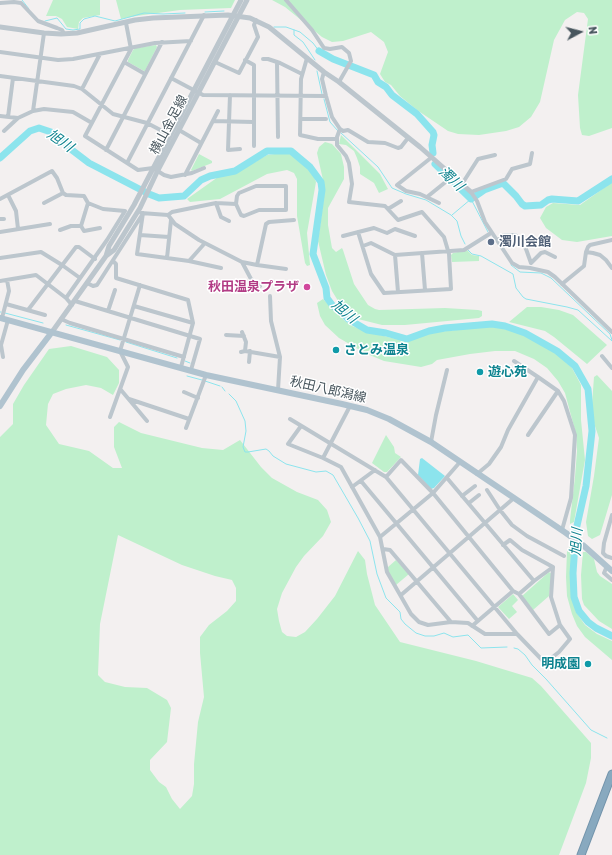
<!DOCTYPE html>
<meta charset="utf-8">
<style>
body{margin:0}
#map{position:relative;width:612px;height:855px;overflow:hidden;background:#f3f0f0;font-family:Rubik,sans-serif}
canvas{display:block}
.north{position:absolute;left:560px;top:12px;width:40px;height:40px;-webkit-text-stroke:3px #fff;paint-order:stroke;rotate:83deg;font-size:11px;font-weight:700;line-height:16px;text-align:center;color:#48565e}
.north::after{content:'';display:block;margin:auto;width:14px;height:18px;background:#48565e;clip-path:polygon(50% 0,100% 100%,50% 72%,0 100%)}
</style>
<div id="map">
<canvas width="612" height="855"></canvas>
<div class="north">N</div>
</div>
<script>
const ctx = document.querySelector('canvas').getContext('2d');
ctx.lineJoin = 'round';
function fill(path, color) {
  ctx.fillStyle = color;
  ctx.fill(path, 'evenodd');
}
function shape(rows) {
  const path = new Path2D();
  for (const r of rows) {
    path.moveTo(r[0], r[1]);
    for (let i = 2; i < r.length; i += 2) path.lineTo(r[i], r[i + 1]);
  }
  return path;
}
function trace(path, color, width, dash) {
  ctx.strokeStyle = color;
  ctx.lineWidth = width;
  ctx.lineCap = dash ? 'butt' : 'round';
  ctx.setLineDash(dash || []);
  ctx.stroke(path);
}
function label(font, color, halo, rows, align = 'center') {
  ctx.font = font + ' Rubik,"Noto Sans JP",sans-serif';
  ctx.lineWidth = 3;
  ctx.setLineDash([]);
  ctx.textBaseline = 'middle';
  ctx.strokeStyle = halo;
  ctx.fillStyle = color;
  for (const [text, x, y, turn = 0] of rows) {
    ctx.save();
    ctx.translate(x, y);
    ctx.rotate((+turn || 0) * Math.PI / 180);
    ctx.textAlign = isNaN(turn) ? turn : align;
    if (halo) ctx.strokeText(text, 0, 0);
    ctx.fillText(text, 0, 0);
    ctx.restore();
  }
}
fill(shape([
 [53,0,100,0,100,15,83,18,79,22,78,29,67,27,62,19,56,16,46,16],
 [116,0,235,0,231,8,180,10,136,16,121,19],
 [272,0,612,0,612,128,589,136,582,135,580,128,578,95,588,19,584,13,577,12,565,20,554,40,540,102,531,117,519,127,506,131,479,135,458,134,448,131,417,110,400,96,391,85,385,82,380,74,388,52,384,42,371,32,343,41,332,42,322,37,285,7],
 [156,45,157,47,145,71,144,71,128,62,128,60,133,50,136,48],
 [341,135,380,174,388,189,379,193,374,183,360,174,360,167,357,158,354,151,346,145,339,144],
 [325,142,332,144,341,154,344,167,344,179,328,208,328,225,332,248,336,252,342,248,343,250,354,284,368,305,375,309,379,310,445,308,478,310,482,311,482,316,479,318,405,325,382,325,358,319,347,312,340,304,332,291,326,275,318,241,325,189,317,153,319,147],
 [282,153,290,154,297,159,313,174,316,182,307,233,310,265,307,266,305,263,297,216,297,179,294,173,287,170,267,174,220,199,190,202,187,199,218,177,234,174,267,155],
 [199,154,212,161,212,163,192,171,191,170],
 [611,183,612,183,612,236,577,242,562,240,546,228,540,218,546,207,553,203,580,205],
 [467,250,472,255,479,256,479,261,452,262,451,255,453,253],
 [323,299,345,321,352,326,368,332,392,338,406,340,437,332,494,326,523,334,558,355,572,368,581,385,581,420,585,460,574,522,570,524,570,520,575,477,577,451,576,434,565,393,558,381,547,368,534,359,515,351,495,351,470,354,437,360,432,364,421,367,384,361,365,353,339,338,325,325,320,316,317,303],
 [527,307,541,307,559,310,573,315,607,345,587,364,554,337,545,331,509,322],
 [71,346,107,357,119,370,119,383,113,395,101,388,86,385,66,389,53,394,48,404,46,425,59,444,89,451,113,468,122,468,114,447,114,427,119,422,141,433,202,448,223,450,240,440,261,467,272,478,297,492,318,500,327,510,331,522,323,536,304,556,296,567,282,593,277,609,279,621,282,632,287,636,296,637,305,632,317,619,335,596,358,551,365,560,367,574,375,605,400,642,476,661,532,678,541,686,591,743,591,758,586,783,559,855,0,855,0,437,13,424,13,404,24,385,49,349],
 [118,535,182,565,215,576,232,580,236,588,236,601,227,611,209,625,200,637,200,653,204,697,198,722,194,764,194,784,192,796,180,809,172,799,166,787,159,782,150,770,150,760,167,742,171,708,167,700,147,688,125,687,105,682,98,675,100,624],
 [597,375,612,391,612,495,600,535,592,539,588,536,586,522,594,476,599,438,594,423,592,404,594,377],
 [386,435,394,447,395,453,401,457,387,472,384,472,372,463],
 [570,546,572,547,571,579,573,598,576,612,585,625,597,634,612,641,612,660,585,637,577,626,572,614,567,596,566,577,567,551],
 [583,552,586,552,594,559,597,572,600,576,612,584,612,629,599,621,584,605,582,599,581,575],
 [396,560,409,574,396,585,388,572,388,567],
 [549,572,552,574,549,596,533,610,522,596],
 [513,594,518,600,512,606,517,612,509,619,498,607]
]), '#bff0cc');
fill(shape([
 [422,458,445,476,434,488,431,489,418,475,420,459]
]), '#8ce4ed');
trace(shape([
 [22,0,29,9],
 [205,12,224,11],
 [45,21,57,18,66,29,73,30,80,29,80,23,84,19,95,16,115,21,144,13,163,14,185,13],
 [274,27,286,27,300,32,313,43,319,51],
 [294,30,294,35,303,42,315,60],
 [317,71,322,94],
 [324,99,330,122,338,131],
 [341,133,378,167,392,188,406,194,426,200,451,215,457,221,461,236,465,244],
 [452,215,471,199,488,232],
 [468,250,472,254,481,256,513,274,516,288,523,297,526,299,567,307,578,310,612,341],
 [511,265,520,272,541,273,551,278,610,334,612,340],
 [0,312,1,312],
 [5,313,43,323],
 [66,325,120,340],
 [126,342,177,358],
 [185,361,190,363],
 [187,376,202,380],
 [205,381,220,386],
 [222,387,225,391],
 [229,394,236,401,245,421,246,431,243,447,245,452,248,452,266,449,269,451,273,456,286,464,316,472,326,471,333,475,358,518,370,541,377,574,386,598,400,612,401,619,405,624,416,633,425,636,434,636,444,633,453,637,468,635,481,648,507,647],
 [514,648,518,649,525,655,532,665,546,679,591,730,607,738]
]), '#8ce4ed', 1);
trace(shape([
 [319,51,333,59,374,75,378,82,386,87,392,95,417,114,433,132,434,135,432,145,433,153],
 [0,158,30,131,39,128,54,133,62,139,68,147,89,163,149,194,159,198,184,196,201,180,210,176,235,171,267,151,291,151,310,167,321,182,322,190,313,254,326,288,327,298,333,306,342,312,348,319,367,330,386,333,407,339,429,331,445,328,492,324,505,326,525,333,557,351,575,366,588,389,592,431,586,486,576,530,573,573,574,597,579,611,588,622,596,628,612,636],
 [435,164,471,199,484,190,503,183,516,196,522,204,525,206,541,205,548,200,552,199,578,201,612,179]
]), '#8ce4ed', 7);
const motorway = shape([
 [581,855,612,774]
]);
trace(motorway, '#7394ab', 9);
trace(shape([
 [286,0,312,30,324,48,330,49,342,47,349,53,351,61,339,82],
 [0,3,14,2,21,3,38,21,57,28,62,30,64,34],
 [126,23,131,49,85,136,138,170,153,168,164,175,171,177,192,173,204,168],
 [0,52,58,60,73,59,155,43,191,41],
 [307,58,301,79,300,135,318,139,337,139],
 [263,59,268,59,280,63,302,74],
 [245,60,254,65,254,146],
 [124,62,145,74],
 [215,62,239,73,258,37,254,25,256,20],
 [277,62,278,137],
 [324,72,322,79,326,96,332,117,340,129,343,131,348,130,368,142,385,143,398,148,401,147,408,138],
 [0,76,74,86,82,89,113,114,147,123,170,135],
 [171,78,203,95,326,96],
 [82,89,100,54],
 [230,95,228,150,240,149],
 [33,111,44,33],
 [0,116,18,118],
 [8,117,13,78],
 [301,119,326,119],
 [213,121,253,122],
 [340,129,337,137,337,145,346,156,349,163,352,184,349,202,385,206,398,220,422,212,444,237,449,254,451,289,384,293,371,274,358,232],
 [179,130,201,143],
 [4,131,18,118,33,111,44,109,73,112,92,123],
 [106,150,162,42],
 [532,153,530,164,512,169,506,179,471,192,477,201,485,222,512,263,519,267,530,268,548,272,555,277,612,332],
 [432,157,397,185,406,191,420,194,439,203],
 [127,163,204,15],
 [185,175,218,111],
 [462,184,478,159,495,155],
 [8,195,16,211,18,229],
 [427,197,453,176],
 [0,199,52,171,57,178,63,193,66,195,84,196,88,203,103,209,125,211],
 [44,203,63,193],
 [88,203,81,226,84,231,100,228],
 [216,203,221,217,229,221],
 [388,209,401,201],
 [141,213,168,215,172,212,216,203,236,204,241,215,244,216,259,210,286,210,286,186,256,186,239,193,237,196,236,204],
 [143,213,137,254,189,261,221,268],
 [168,215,175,224,199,240,242,262,257,265,266,224,269,222,294,220],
 [0,219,4,219],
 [60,230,71,226,81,226],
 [0,232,50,224],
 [140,235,169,237],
 [343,236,374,228,387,233,395,229,415,236],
 [497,241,504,235,515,235,522,242,526,249,531,263],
 [363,246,371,243,395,255,464,250,491,233],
 [586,252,593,253,600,255,606,260,612,268],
 [422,253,425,290],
 [395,255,398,292],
 [0,258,41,252,62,265,80,278],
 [167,258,171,220],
 [113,261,116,264,116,278,188,300,193,323,181,367],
 [189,261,205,243],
 [242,262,251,279,260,286],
 [531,263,541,253,545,252,555,257],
 [257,265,286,269],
 [0,281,36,275,66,298,72,305],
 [87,283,93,286,97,285,142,215],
 [562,284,584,266,586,252,588,247,590,245,612,240],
 [270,296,271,321,280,357,278,390],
 [66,298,107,240,125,211],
 [75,301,200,339,191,370],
 [6,304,45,315],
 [134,306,193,323],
 [28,310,76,247,79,247,95,259],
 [108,311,115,290],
 [2,318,9,291,7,280],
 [61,319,70,323,184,357],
 [242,332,246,342,245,351],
 [226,335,244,336],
 [241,352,245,351,280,357],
 [602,356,612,368],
 [3,357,1,345,8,320],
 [249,362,250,351],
 [538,377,558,391,564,401,575,435,571,498,562,530],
 [121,390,147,421],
 [184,392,198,398],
 [129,399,189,419],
 [110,417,128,367,120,351,140,285],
 [290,419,386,477,517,634,545,663,559,652,570,639,560,625,551,597,553,567,522,550,510,540,503,545],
 [301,426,288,444,323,458,341,467,380,537,387,572,411,614,419,622,428,625,451,622,468,623,485,634,517,634],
 [186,428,206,375],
 [528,435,558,391],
 [431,442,436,415,447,370],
 [323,458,350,406],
 [477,474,489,464,501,447,508,430,538,377,514,361],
 [386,477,401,460,433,493,513,591,519,594,549,634,560,625],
 [447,478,534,581],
 [361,481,477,620],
 [352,487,375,470],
 [487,490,500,510,512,525,527,536,564,556],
 [462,496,475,486],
 [469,503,479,495],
 [612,515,604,543,603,553,606,556,612,558],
 [380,537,433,493,460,462],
 [383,549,390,550,451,622],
 [607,566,604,573,612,580],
 [519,594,534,581,553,567],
 [401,595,514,498],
 [472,626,513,591]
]), '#bcc6cd', 4);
trace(shape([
 [241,0,134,205,109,246,106,256,114,250,140,208,158,170,247,0],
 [0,27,44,33,61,34,77,33,135,20,153,18,228,15,250,18,269,27,324,72,339,82,420,147,471,192],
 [52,332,106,256]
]), '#bcc6cd', 5);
trace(shape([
 [0,318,206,375,342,404,367,410,389,419,431,442,566,533,584,546,612,571],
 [0,406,23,370,52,332]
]), '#b0c3cf', 6);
trace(motorway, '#88a9bf', 7);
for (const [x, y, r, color] of [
 [491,242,4,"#5c6f8a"],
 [307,287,4,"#d1479c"],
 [336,350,4,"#0f9aa8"],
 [480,372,4,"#0f9aa8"],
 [588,664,4,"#0f9aa8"]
]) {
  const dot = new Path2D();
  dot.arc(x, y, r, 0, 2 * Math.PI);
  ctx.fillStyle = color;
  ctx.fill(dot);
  trace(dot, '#fff', 1.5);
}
label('13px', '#48565e', '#fff', [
 ["横山金足線",169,125,-62],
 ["秋田八郎潟線",328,390,13]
]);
label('bold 13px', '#4e5e75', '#fff', [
 ["濁川会館",499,242]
], 'left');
label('bold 13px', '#b23c85', '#fff', [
 ["秋田温泉プラザ",299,287]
], 'right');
label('bold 13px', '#0d838f', '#fff', [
 ["さとみ温泉",344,350],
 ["遊心苑",488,372],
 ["明成園",580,664,"right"]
], 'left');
label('italic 14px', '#0d838e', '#fff', [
 ["旭川",60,141,35],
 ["濁川",451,179,43],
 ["旭川",344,312,40],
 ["旭川",577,542,-86]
]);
</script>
